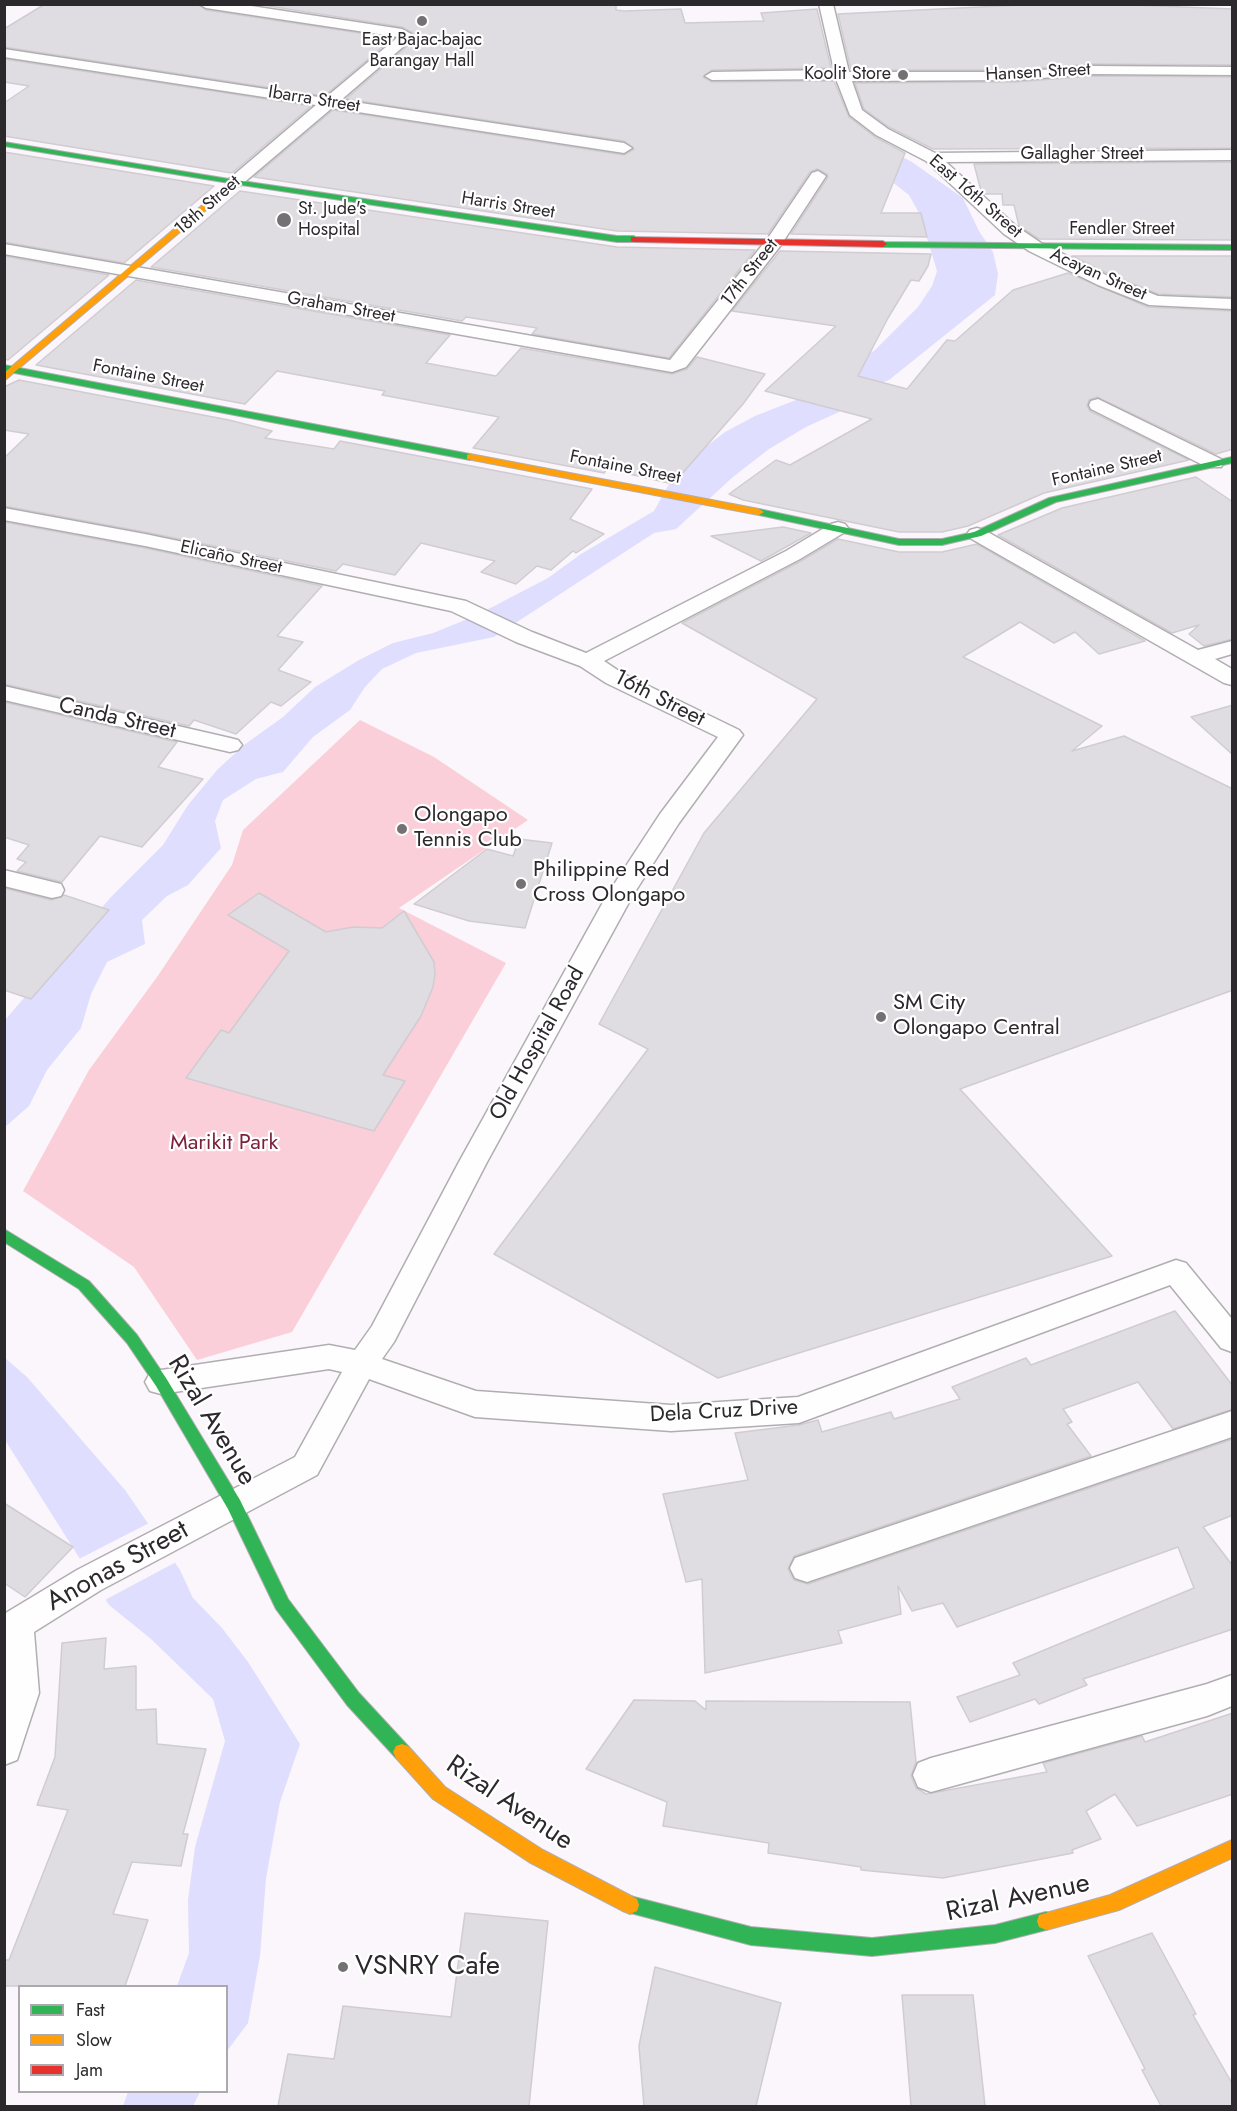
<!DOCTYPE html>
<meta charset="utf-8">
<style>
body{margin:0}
#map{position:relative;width:1237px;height:2111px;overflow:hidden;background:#fbf6fb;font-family:Jost,sans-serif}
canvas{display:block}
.frame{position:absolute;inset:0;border:6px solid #2c292c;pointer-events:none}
.legend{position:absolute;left:18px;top:1985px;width:210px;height:108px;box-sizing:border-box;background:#fff;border:2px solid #aba9ab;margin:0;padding:8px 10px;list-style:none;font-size:18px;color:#2c292c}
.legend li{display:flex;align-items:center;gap:12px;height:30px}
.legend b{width:30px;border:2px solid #aba9ab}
</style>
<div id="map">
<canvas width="1237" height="2111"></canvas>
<div class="frame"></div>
<ul class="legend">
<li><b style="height:8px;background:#30b455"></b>Fast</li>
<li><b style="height:8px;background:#ff9f0a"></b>Slow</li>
<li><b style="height:8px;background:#e5322d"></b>Jam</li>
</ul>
</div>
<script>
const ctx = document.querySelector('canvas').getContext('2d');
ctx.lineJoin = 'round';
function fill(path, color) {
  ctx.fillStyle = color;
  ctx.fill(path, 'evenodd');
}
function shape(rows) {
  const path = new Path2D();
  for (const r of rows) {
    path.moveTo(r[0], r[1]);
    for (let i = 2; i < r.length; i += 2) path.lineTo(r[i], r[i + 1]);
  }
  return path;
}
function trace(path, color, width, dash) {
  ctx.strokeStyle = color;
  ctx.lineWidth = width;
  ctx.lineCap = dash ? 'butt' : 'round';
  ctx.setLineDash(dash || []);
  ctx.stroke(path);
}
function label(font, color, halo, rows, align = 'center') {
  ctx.font = font + ' Jost,sans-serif';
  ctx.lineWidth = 4.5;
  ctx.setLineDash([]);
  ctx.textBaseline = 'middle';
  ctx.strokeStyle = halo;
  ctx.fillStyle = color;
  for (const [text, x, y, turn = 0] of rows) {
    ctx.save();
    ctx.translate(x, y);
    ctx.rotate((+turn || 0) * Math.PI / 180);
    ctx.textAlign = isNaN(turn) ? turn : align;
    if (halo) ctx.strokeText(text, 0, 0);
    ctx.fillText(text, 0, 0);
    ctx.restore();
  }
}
fill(shape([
 [360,720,434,757,528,820,399,908,506,963,292,1332,197,1360,134,1267,23,1191,89,1070,157,977,232,865,243,830]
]), '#facfd9');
fill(shape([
 [888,149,912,162,963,198,979,231,993,252,998,274,995,295,889,380,862,390,839,412,806,427,769,449,733,477,676,529,654,533,494,637,416,653,382,669,365,687,350,710,313,737,283,772,256,779,223,800,215,821,221,848,188,885,167,896,142,920,145,944,107,962,91,994,81,1028,47,1070,29,1106,5,1127,5,1020,111,897,163,845,188,805,217,770,244,745,283,717,315,687,359,660,393,643,433,633,475,616,548,578,581,554,654,511,678,468,725,432,755,416,824,389,846,369,875,350,918,307,932,286,937,271,920,215,909,195,887,178],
 [5,1358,27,1377,125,1490,180,1570,193,1598,222,1628,248,1662,300,1744,280,1802,266,1878,260,1956,248,2023,227,2051,226,1986,177,1986,189,1953,188,1900,195,1847,225,1741,213,1699,151,1639,109,1605,5,1440],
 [128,2092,200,2092,193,2106,123,2106]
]), '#e0defe');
fill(shape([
 [151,1522,178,1561,103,1601,77,1560]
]), '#fbf6fb');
const building = shape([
 [45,4,197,4,206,10,393,38,324,96,4,47,4,29,45,4],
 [256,4,616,4,616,10,624,11,681,9,685,23,764,21,761,13,817,9,831,68,712,70,703,77,712,82,834,81,849,117,875,137,905,153,881,213,921,213,927,237,791,234,828,177,827,174,817,169,810,172,768,234,617,231,254,177,333,110,624,155,634,149,624,141,346,99,412,42,415,38,413,33,402,27,256,4],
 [1107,4,1233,9,1233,65,1093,64,1015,70,851,70,838,14,1021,5,1107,4],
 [4,59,311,106,232,173,4,136,4,103,29,86,4,82,4,59],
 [1093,76,1233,77,1233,148,933,149,889,127,864,109,855,83,1015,82,1093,76],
 [4,152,214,186,124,263,4,242,4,152],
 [1232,162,1233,240,1039,239,1019,226,1014,205,1003,205,1002,194,984,194,981,191,974,164,1232,162],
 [240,191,617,247,755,250,669,358,532,334,537,328,466,317,462,321,151,267,240,191],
 [780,251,931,254,928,266,919,281,911,280,888,318,858,376,907,389,947,340,955,341,1013,290,1068,273,1148,307,1233,311,1233,449,1216,454,1097,397,1089,400,1087,406,1090,411,1189,460,1044,493,968,526,942,532,899,532,743,500,729,494,776,460,790,465,872,419,765,391,836,326,732,311,780,251],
 [4,256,109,275,8,360,4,359,4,256],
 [1072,256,1233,256,1233,297,1158,294,1111,275,1072,256],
 [136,280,450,335,426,363,496,376,521,348,672,374,687,369,697,357,765,374,743,404,673,484,607,469,604,473,473,448,499,417,382,395,385,391,277,371,245,404,36,365,136,280],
 [19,380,229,420,272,431,265,438,334,449,340,441,592,489,570,519,604,534,576,553,573,551,551,570,537,566,516,584,481,572,495,561,421,543,395,575,343,564,336,571,145,532,4,506,4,458,29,434,4,430,4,387,19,380],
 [1196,477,1233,502,1233,639,1204,646,1189,634,1199,625,1172,633,998,535,1062,508,1196,477],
 [4,522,145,548,322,586,277,636,303,642,278,670,311,682,281,706,271,702,236,734,194,720,189,726,4,684,4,522],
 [783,527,811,533,761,561,711,536,783,527],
 [838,539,899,552,942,552,977,544,1145,641,1099,654,1075,632,1054,643,1020,622,963,657,1102,726,1072,751,1124,736,1233,789,1233,990,960,1089,1112,1256,718,1378,494,1254,648,1049,599,1024,704,833,817,699,682,623,801,561,838,539],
 [4,702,177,742,158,767,203,779,142,847,100,836,62,882,17,871,26,862,17,859,29,845,4,837,4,702],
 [1233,705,1233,755,1191,717,1233,705],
 [519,839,552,843,525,928,469,921,414,904,487,849,513,856,519,839],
 [4,888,51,900,64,895,109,910,31,999,4,990,4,888],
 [259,893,326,932,353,927,382,928,404,911,434,962,435,974,433,987,421,1016,383,1075,405,1081,374,1131,186,1078,221,1030,229,1033,289,951,228,915,259,893],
 [1175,1311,1233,1386,1233,1409,1173,1429,1138,1382,1063,1409,1072,1422,1067,1424,1091,1456,794,1556,788,1569,794,1580,808,1584,1233,1439,1233,1515,1203,1527,1233,1566,1233,1629,1083,1679,1087,1685,1039,1704,1035,1699,970,1722,957,1697,1020,1675,1013,1663,1194,1588,1178,1547,957,1627,943,1603,912,1611,898,1586,901,1614,838,1631,842,1643,705,1673,702,1579,686,1582,663,1494,748,1480,735,1433,799,1425,818,1420,822,1432,891,1412,894,1419,960,1399,952,1387,1026,1358,1031,1365,1175,1311],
 [4,1503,73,1547,25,1597,4,1583,4,1503],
 [106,1638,104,1669,136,1666,136,1710,156,1709,157,1744,206,1749,183,1834,188,1834,181,1866,132,1862,113,1914,148,1920,125,1986,4,1986,4,1960,9,1960,68,1810,37,1805,55,1757,62,1643,106,1638],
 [634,1700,695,1701,706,1710,706,1701,910,1702,916,1762,911,1776,916,1788,926,1794,1047,1772,1043,1763,1142,1736,1145,1742,1233,1713,1233,1794,1137,1826,1115,1794,1086,1811,1101,1839,1072,1850,1073,1853,943,1878,861,1870,861,1867,768,1853,769,1843,663,1826,667,1802,586,1769,634,1700],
 [465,1913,548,1921,529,2106,278,2106,288,2054,334,2059,343,2006,451,2017,465,1913],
 [1152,1933,1196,2014,1193,2015,1233,2085,1233,2106,1161,2106,1142,2070,1145,2069,1088,1956,1152,1933],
 [655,1967,781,2003,756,2106,644,2106,639,2046,655,1967],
 [902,1995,973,1995,985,2106,911,2106,902,1995]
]);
fill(building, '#e0dde2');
trace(building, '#d0ccd1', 1.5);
const street = shape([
 [199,4,238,4,402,29,411,34,413,37,411,40,341,100,624,143,632,148,624,153,332,108,241,185,235,187,227,182,229,179,316,105,4,57,4,49,325,98,398,37,206,8,199,4],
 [819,4,833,4,849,72,1015,72,1093,66,1232,67,1232,75,1093,74,1015,80,852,81,862,110,888,129,935,153,1232,150,1232,160,946,162,1016,226,1041,243,1110,277,1158,296,1232,299,1232,309,1149,305,1098,285,1029,251,1004,234,926,161,876,135,850,115,836,79,712,80,705,76,712,72,834,70,819,4],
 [818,171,826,176,781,245,686,367,672,372,4,254,4,244,670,360,768,238,812,173,818,171],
 [1098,399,1221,459,1224,463,1221,467,1207,467,1091,409,1089,405,1091,401,1098,399],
 [4,508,145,534,466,601,532,632,586,653,786,551,831,524,838,522,845,524,848,528,845,532,800,559,604,661,622,673,739,730,743,735,679,823,633,895,487,1162,394,1342,382,1359,476,1391,671,1405,798,1397,1176,1260,1186,1263,1232,1319,1232,1352,1221,1348,1170,1285,799,1423,671,1431,475,1417,369,1379,317,1475,101,1590,34,1632,39,1693,17,1760,4,1765,4,1614,77,1570,295,1457,342,1372,329,1369,161,1394,150,1391,145,1382,150,1373,161,1370,329,1345,355,1350,372,1326,459,1162,607,895,660,814,718,737,606,683,580,666,516,642,451,611,145,546,4,520,4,508],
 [977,528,984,530,1198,650,1232,641,1232,654,1215,659,1232,669,1232,685,1224,683,970,538,967,534,970,530,977,528],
 [4,686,230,738,238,740,242,745,238,750,230,752,4,700,4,686],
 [4,870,61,884,64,890,61,896,52,898,4,886,4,870],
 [1232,1411,1232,1437,807,1582,795,1578,790,1568,795,1558,1232,1411],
 [1232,1675,1232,1706,1207,1716,931,1792,918,1787,913,1775,918,1763,931,1758,1207,1684,1232,1675]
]);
const fast = shape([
 [4,142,235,180,617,236,634,236,638,239,634,242,617,242,235,184,4,146,4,142],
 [880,242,1232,245,1232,250,883,247,879,244,880,242],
 [4,365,470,454,475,457,470,460,4,371,4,365],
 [1232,457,1232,463,1056,502,981,536,942,545,899,545,759,515,754,512,759,509,899,539,942,539,974,532,1049,498,1232,457],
 [4,1229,89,1281,137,1335,166,1378,240,1500,288,1599,359,1693,408,1746,411,1752,408,1758,402,1760,396,1758,347,1705,276,1609,228,1509,156,1386,127,1343,79,1289,4,1242,4,1229],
 [630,1896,751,1927,872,1938,995,1925,1046,1912,1053,1915,1055,1921,1053,1927,1046,1930,995,1943,872,1956,751,1945,623,1911,621,1905,623,1899,630,1896]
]);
const slow = shape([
 [232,180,239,182,4,381,4,373,232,180],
 [470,454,759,509,764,512,759,515,467,459,467,455,470,454],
 [402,1744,408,1746,445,1787,543,1850,637,1899,639,1905,637,1911,630,1914,623,1911,529,1862,433,1799,396,1758,393,1752,396,1746,402,1744],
 [1232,1840,1232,1858,1119,1910,1046,1930,1039,1927,1037,1921,1039,1915,1110,1895,1232,1840]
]);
const jam = shape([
 [631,237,883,241,887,244,883,247,634,242,631,241,631,237]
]);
trace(street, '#b1aeb1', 3);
trace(fast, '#b1aeb1', 2);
trace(slow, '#b1aeb1', 2);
trace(jam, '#b1aeb1', 2);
fill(street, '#fefefe');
fill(fast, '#30b455');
fill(slow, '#ff9f0a');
fill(jam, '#e5322d');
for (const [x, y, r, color] of [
 [422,21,6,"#747174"],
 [903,75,6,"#747174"],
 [284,220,8,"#747174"],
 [402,829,6,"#747174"],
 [521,884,6,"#747174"],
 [881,1017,6,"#747174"],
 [343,1967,6,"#747174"]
]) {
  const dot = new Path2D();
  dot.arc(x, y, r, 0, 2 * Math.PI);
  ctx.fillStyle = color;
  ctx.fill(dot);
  trace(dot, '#fff', 2);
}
label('18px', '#2c292c', '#fff', [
 ["East Bajac-bajac",422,41],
 ["Barangay Hall",422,62],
 ["Koolit Store",891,75,"right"],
 ["St. Jude's",298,210,"left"],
 ["Hospital",298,231,"left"]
]);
label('18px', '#2c292c', '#fff', [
 ["Hansen Street",1038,73,-3],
 ["Ibarra Street",314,100,9],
 ["Gallagher Street",1082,155],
 ["East 16th Street",975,197,41],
 ["18th Street",208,206,-41],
 ["Harris Street",508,206,9],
 ["Fendler Street",1122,230],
 ["17th Street",750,273,-52],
 ["Acayan Street",1098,275,24],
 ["Graham Street",341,308,10],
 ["Fontaine Street",148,377,11],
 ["Fontaine Street",625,468,11],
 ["Fontaine Street",1107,469,-13],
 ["Elicaño Street",231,558,12]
]);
label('22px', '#2c292c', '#fff', [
 ["16th Street",659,699,27],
 ["Canda Street",117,719,13],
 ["Old Hospital Road",538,1044,-61],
 ["Dela Cruz Drive",724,1412,-3]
]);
label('22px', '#2c292c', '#fff', [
 ["Olongapo",414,816],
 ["Tennis Club",414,841],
 ["Philippine Red",533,871],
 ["Cross Olongapo",533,896],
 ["SM City",893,1004],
 ["Olongapo Central",893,1029]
], 'left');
label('22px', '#7b1f3c', '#fff', [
 ["Marikit Park",224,1144]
]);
label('27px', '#2c292c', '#fff', [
 ["Rizal Avenue",211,1421,59],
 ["Anonas Street",118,1567,-29],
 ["Rizal Avenue",509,1804,34],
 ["Rizal Avenue",1018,1899,-12]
]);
label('27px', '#2c292c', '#fff', [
 ["VSNRY Cafe",355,1967]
], 'left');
</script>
